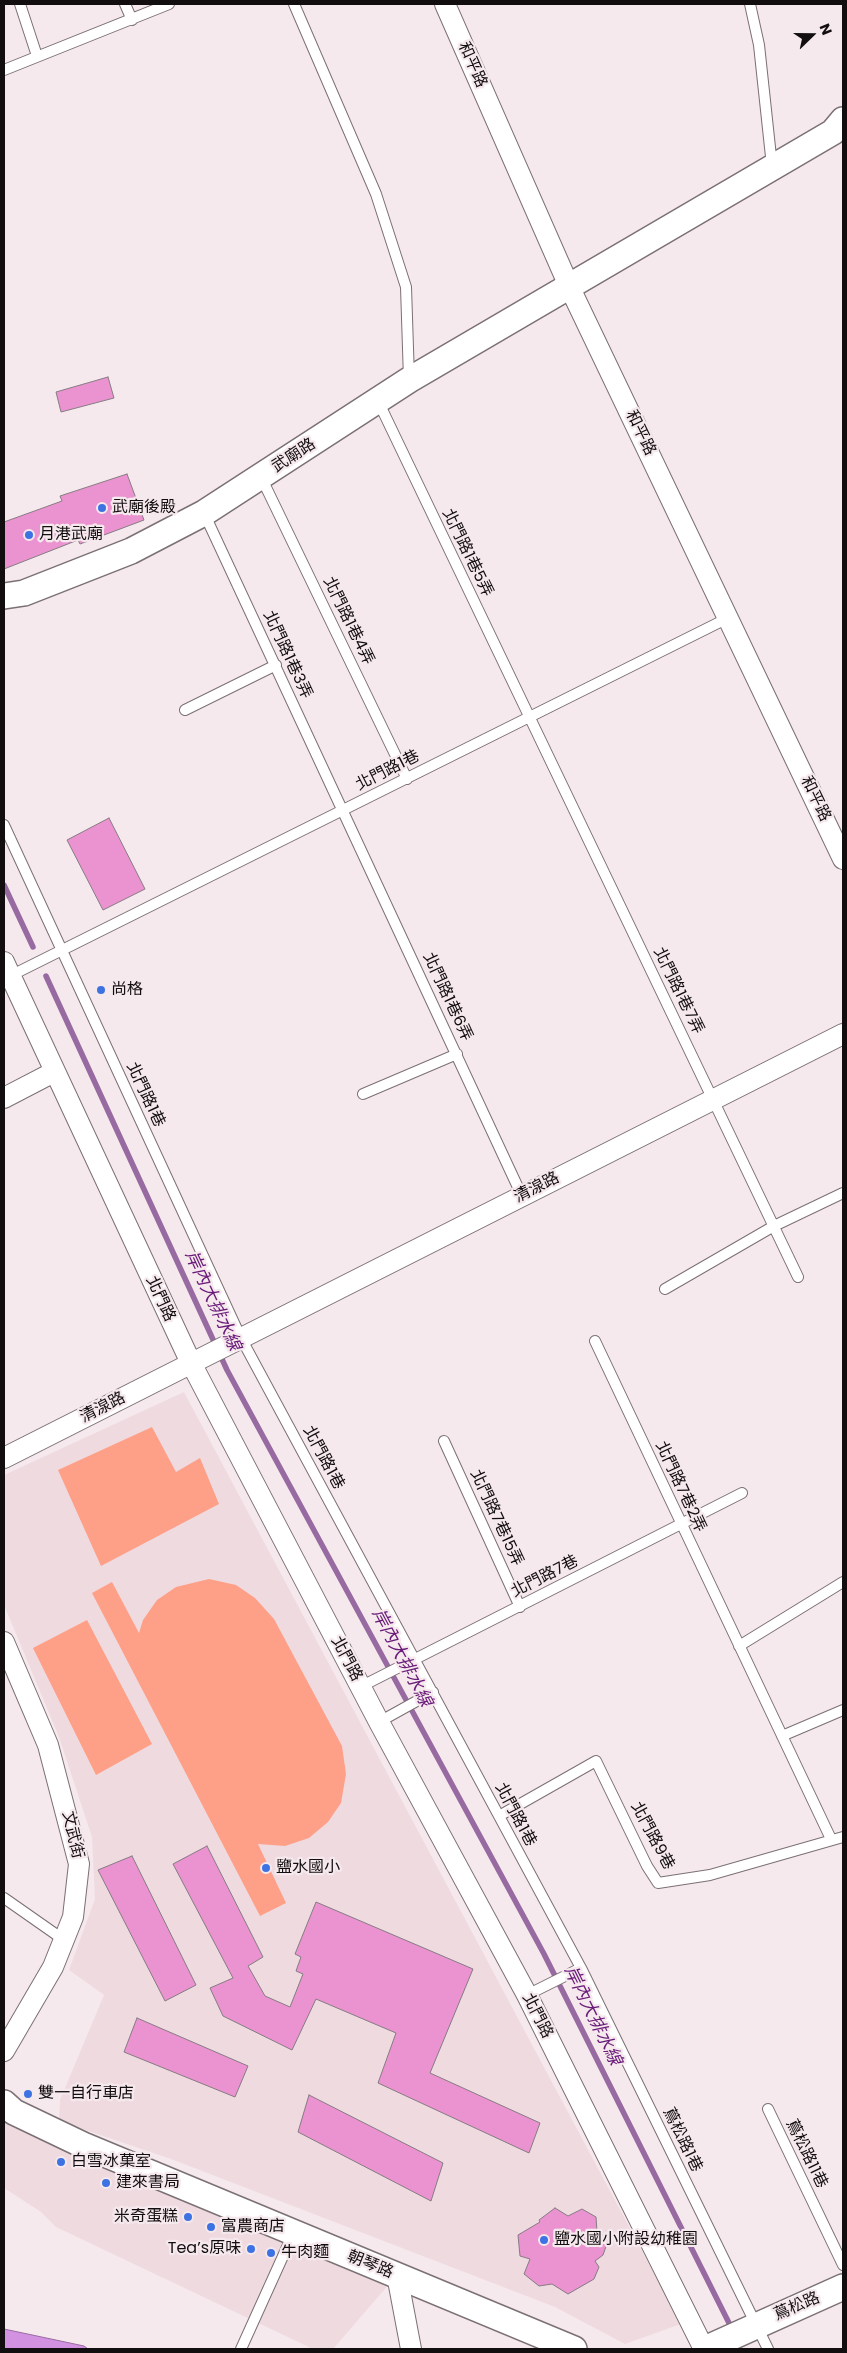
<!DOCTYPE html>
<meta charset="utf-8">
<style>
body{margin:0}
#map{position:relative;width:847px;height:2353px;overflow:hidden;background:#f6e9ed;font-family:Poppins,sans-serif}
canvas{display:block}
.frame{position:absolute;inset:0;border:5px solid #120e10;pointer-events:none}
.north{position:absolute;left:787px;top:10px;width:50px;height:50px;-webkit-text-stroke:4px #f6e9ed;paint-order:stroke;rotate:68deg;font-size:14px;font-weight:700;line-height:20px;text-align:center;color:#120e10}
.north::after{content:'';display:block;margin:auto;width:18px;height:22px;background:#120e10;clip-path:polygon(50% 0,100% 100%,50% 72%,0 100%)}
</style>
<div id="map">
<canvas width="847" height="2353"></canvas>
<div class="frame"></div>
<div class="north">N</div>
</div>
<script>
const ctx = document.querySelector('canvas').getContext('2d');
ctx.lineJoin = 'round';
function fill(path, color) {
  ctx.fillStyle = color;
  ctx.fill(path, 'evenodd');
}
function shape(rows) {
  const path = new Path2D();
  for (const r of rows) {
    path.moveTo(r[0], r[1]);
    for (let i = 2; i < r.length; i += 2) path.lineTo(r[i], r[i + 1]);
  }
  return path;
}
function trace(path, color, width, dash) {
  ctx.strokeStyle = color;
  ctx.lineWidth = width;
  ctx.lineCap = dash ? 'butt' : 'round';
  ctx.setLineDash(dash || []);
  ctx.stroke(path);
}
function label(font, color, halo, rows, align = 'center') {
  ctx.font = font + ' Poppins,"Noto Sans TC",sans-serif';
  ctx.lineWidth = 4.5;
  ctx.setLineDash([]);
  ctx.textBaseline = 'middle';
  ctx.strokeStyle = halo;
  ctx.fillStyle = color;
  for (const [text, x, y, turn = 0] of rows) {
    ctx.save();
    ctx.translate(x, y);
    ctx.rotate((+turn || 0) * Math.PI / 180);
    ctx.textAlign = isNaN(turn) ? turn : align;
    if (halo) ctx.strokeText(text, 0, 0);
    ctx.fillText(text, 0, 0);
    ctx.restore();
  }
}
fill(shape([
 [184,1392,681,2324,625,2344,555,2307,171,2159,59,2121,60,2100,104,1995,69,1970,95,1899,92,1837,59,1737,4,1605,4,1475],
 [4,2103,397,2275,333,2349,313,2349,56,2227,41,2212,4,2188]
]), '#efdae0');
fill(shape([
 [152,1427,176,1472,200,1458,219,1504,101,1566,58,1470],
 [209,1579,236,1585,255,1598,274,1619,342,1746,346,1774,341,1803,328,1822,309,1838,285,1846,258,1844,286,1903,260,1916,92,1593,112,1582,139,1633,143,1620,157,1600,176,1587],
 [87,1620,152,1744,96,1775,33,1648]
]), '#fea087');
const water = shape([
 [4,2329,84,2346,88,2349,4,2349,4,2329]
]);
fill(water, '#d292e1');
trace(water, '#986aa2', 1);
trace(shape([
 [4,885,33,947],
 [46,976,227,1370,544,1954,732,2329]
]), '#986aa2', 5.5);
const building = shape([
 [108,377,114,398,61,412,56,392,108,377],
 [127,474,144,520,80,544,78,540,4,569,4,522,62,501,60,496,127,474],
 [109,818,145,889,103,910,67,840,109,818],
 [207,1846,263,1957,248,1966,265,1996,290,2007,303,1974,296,1971,301,1957,295,1954,316,1902,473,1969,430,2073,540,2123,529,2153,378,2083,396,2033,316,1999,292,2050,223,2016,210,1988,233,1978,173,1864,207,1846],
 [132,1856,196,1985,165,2001,98,1870,132,1856],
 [137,2018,248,2066,235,2097,124,2052,137,2018],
 [309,2095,443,2163,431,2201,298,2132,309,2095],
 [555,2208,568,2216,582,2209,596,2217,597,2232,609,2238,603,2255,595,2261,599,2267,594,2279,568,2294,552,2284,539,2286,524,2274,530,2259,520,2256,518,2235,540,2222,539,2220,555,2208]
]);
fill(building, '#ea93d0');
trace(building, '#867c82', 1);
const service = shape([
 [20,4,37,56],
 [125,4,132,20],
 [294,4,376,194,406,287,409,379],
 [750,4,759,45,772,166],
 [4,70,169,4],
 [378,401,798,1277],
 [261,477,407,779],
 [204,513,522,1196],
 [185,710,276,665],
 [4,825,241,1338,581,1968,768,2349],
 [10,976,728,618],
 [363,1094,457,1054],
 [665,1289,774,1226,843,1193],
 [595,1341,831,1839],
 [444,1441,520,1607],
 [739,1646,843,1582],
 [360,1687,742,1493],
 [379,1722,433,1692],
 [782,1736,843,1710],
 [499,1816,596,1761,647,1866,658,1883,710,1875,843,1837],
 [4,1898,64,1940],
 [527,1995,581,1968],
 [768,2109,843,2265],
 [241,2349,293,2234]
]);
const minor = shape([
 [445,4,569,286,843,859],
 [4,962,191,1363,379,1722,527,1995,704,2349],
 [4,1098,54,1072],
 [4,1458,843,1034],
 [4,1642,48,1745,79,1864,73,1917,53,1967,4,2051],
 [397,2275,411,2349]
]);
const tertiary = shape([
 [4,596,24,593,131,551,204,513,409,380,833,132,843,120],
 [4,2103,14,2112,83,2145,574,2349],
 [705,2349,843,2287]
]);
trace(service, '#7b7073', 12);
trace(minor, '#7b7073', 22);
trace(tertiary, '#7b7073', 28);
trace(service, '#fff', 10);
trace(minor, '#fff', 20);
trace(tertiary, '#fff', 25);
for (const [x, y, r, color] of [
 [102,508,5,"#3d72e2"],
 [29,535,5,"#3d72e2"],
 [101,990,5,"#3d72e2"],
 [266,1868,5,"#3d72e2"],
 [28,2094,5,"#3d72e2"],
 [61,2162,5,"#3d72e2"],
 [106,2183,5,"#3d72e2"],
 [188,2217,5,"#3d72e2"],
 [211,2227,5,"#3d72e2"],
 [544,2240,5,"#3d72e2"],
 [251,2249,5,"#3d72e2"],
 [271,2253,5,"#3d72e2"]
]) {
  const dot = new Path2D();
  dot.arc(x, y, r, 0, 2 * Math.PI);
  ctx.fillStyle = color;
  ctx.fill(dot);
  trace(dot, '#f6e9ed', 2);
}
label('16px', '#120e10', '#f6e9ed', [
 ["和平路",472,65,66],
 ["和平路",640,433,64],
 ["武廟路",294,456,-33],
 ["北門路1巷5弄",467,553,64],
 ["北門路1巷4弄",348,621,64],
 ["北門路1巷3弄",287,655,65],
 ["北門路1巷",388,771,-27],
 ["和平路",815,799,64],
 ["北門路1巷7弄",678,991,64],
 ["北門路1巷6弄",447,997,65],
 ["北門路1巷",145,1095,65],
 ["清湶路",537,1188,-27],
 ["北門路",160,1299,65],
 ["清湶路",103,1408,-27],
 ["北門路1巷",323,1458,62],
 ["北門路7巷2弄",680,1487,65],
 ["北門路7巷15弄",496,1518,65],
 ["北門路7巷",545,1577,-27],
 ["北門路",346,1659,62],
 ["北門路1巷",515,1815,62],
 ["文武街",72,1835,77],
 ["北門路9巷",652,1836,62],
 ["北門路",537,2016,63],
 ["蔦松路1巷",682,2140,64],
 ["蔦松路11巷",806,2154,64],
 ["朝琴路",370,2265,22],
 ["蔦松路",797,2307,-23]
]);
label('16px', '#120e10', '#f6e9ed', [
 ["武廟後殿",112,508],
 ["月港武廟",39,535],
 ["尚格",111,990],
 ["鹽水國小",276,1868],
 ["雙一自行車店",38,2094],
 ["白雪冰菓室",71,2162],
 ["建來書局",116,2183],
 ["米奇蛋糕",178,2217,"right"],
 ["富農商店",221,2227],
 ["鹽水國小附設幼稚園",554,2240],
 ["Tea’s原味",241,2249,"right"],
 ["牛肉麵",281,2253]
], 'left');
label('italic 18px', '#681b79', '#f6e9ed', [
 ["岸內大排水線",212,1301,65],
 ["岸內大排水線",401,1658,62],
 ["岸內大排水線",592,2016,64]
]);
</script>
